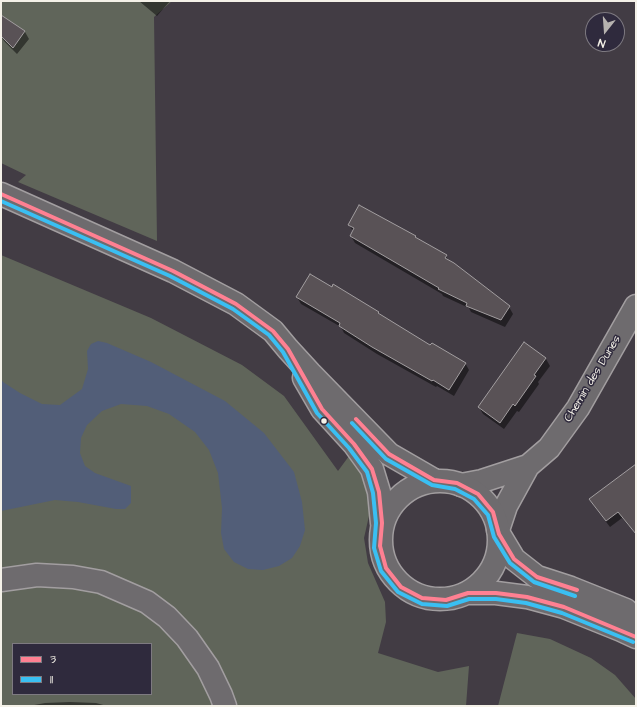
<!DOCTYPE html>
<style>
body{margin:0}
#map{position:relative;width:637px;height:707px;overflow:hidden;background:#423c44;font-family:"Architects Daughter",sans-serif}
canvas{display:block}
.frame{position:absolute;inset:0;border:2px solid #f4f1e8;pointer-events:none}
.legend{position:absolute;left:12px;top:643px;width:140px;height:52px;box-sizing:border-box;background:#2f2a3d;border:1px solid #7e7a81;margin:0;padding:5px 7px;list-style:none;font-size:12px;color:#f4f1e8}
.legend li{display:flex;align-items:center;gap:8px;height:20px}
.legend b{width:20px;border:1px solid #7e7a81}
.north{position:absolute;left:585px;top:12px;width:40px;height:40px;box-sizing:border-box;background:#2f2a3d;border:1px solid #7e7a81;border-radius:50%;rotate:197deg;font-size:11px;font-weight:700;line-height:16px;text-align:center;color:#f4f1e8}
.north::after{content:'';display:block;margin:auto;width:14px;height:18px;background:#b6b2af;clip-path:polygon(50% 0,100% 100%,50% 72%,0 100%)}
</style>
<div id="map">
<canvas width="637" height="707"></canvas>
<div class="frame"></div>
<ul class="legend">
<li><b style="height:5px;background:#ff8092"></b>3</li>
<li><b style="height:5px;background:#3abff2"></b>11</li>
</ul>
<div class="north">N</div>
</div>
<script>
const ctx = document.querySelector('canvas').getContext('2d');
ctx.lineJoin = 'round';
function fill(path, color) {
  ctx.fillStyle = color;
  ctx.fill(path, 'evenodd');
}
function shape(rows) {
  const path = new Path2D();
  for (const r of rows) {
    if (r.length === 3) {
      path.moveTo(r[0] + r[2], r[1]);
      path.arc(r[0], r[1], r[2], 0, 2 * Math.PI);
      continue;
    }
    path.moveTo(r[0], r[1]);
    for (let i = 2; i < r.length; i += 2) path.lineTo(r[i], r[i + 1]);
  }
  return path;
}
function trace(path, color, width, dash) {
  ctx.strokeStyle = color;
  ctx.lineWidth = width;
  ctx.lineCap = dash ? 'butt' : 'round';
  ctx.setLineDash(dash || []);
  ctx.stroke(path);
}
function label(font, color, halo, rows, align = 'center') {
  ctx.font = font + ' "Architects Daughter",sans-serif';
  ctx.lineWidth = 3;
  ctx.setLineDash([]);
  ctx.textBaseline = 'middle';
  ctx.strokeStyle = halo;
  ctx.fillStyle = color;
  for (const [text, x, y, turn = 0] of rows) {
    ctx.save();
    ctx.translate(x, y);
    ctx.rotate((+turn || 0) * Math.PI / 180);
    ctx.textAlign = isNaN(turn) ? turn : align;
    if (halo) ctx.strokeText(text, 0, 0);
    ctx.fillText(text, 0, 0);
    ctx.restore();
  }
}
fill(shape([
 [1,1,172,1,154,17,157,241,18,182,26,175,1,163],
 [1,255,151,318,242,365,284,396,338,471,349,456,364,474,371,507,364,538,368,563,385,602,386,622,378,653,438,672,469,666,466,706,1,706],
 [13,644,151,644,151,694,13,694],
 [517,633,550,639,591,658,615,675,636,699,636,706,498,706]
]), '#60655a');
fill(shape([
 [98,341,107,343,151,362,225,401,264,433,294,472,302,502,305,530,300,546,292,558,279,566,263,570,248,569,234,562,224,549,221,533,222,508,218,473,209,450,195,432,169,414,147,406,121,404,102,411,87,425,81,438,80,453,85,466,95,473,131,486,131,503,125,509,116,509,78,502,55,500,1,511,1,379,3,382,20,393,42,404,60,405,82,389,88,369,87,351,91,344]
]), '#525e78');
fill(shape([
 [139,1,170,1,157,16],
 [10,22,25,32,29,39,17,54,4,41,1,36,1,33],
 [349,225,415,236,416,238,446,256,449,262,509,307,513,314,505,327,471,312,469,308,443,296,442,294,355,243,351,236,353,231],
 [332,288,379,312,380,316,430,346,465,363,469,370,454,396,437,386,436,387,377,354,344,333,341,327,301,304,297,297],
 [524,344,546,359,550,366,538,382,539,384,519,412,517,411,504,429,483,414,479,407],
 [636,471,636,532,631,526,629,526,622,518,610,527,594,506,591,500],
 [70,702,96,703,107,706,29,706,45,703]
]), '#0007');
const building = shape([
 [1,15,25,31,13,48,1,36,1,15],
 [359,205,416,236,415,237,447,255,445,258,454,263,510,306,501,320,466,306,467,303,438,289,439,288,350,236,354,228,348,225,359,205],
 [310,274,332,287,333,284,379,312,378,313,430,345,432,343,466,363,449,390,433,380,432,381,372,347,339,326,340,323,296,297,310,274],
 [524,342,546,358,534,375,536,376,515,406,513,404,500,423,478,407,524,342],
 [636,464,636,534,618,512,606,521,589,499,636,464]
]);
fill(building, '#595256');
trace(building, '#a29ea0', 1);
const street = shape([
 [461,485,482,481,528,466],
 [498,530,506,506,528,466,549,448,578,408,636,306],
 [1,580,37,575,73,577,101,582,147,602,167,617,187,638,208,668,221,695,225,706]
]);
const secondary = shape([
 [1,194,173,271,236,304,273,331,288,349,310,373,389,454,434,480],
 [304,378,322,409,354,444,372,469,379,492,382,523],
 [440,540,59],
 [499,534,514,559,537,577,571,588,626,610,636,620],
 [468,593,496,593,527,597,564,607,621,630,636,637]
]);
trace(street, '#a29ea0', 25);
trace(secondary, '#a29ea0', 25);
trace(street, '#6e6b6e', 22);
trace(secondary, '#6e6b6e', 22);
trace(shape([
 [1,194,173,271,236,304,273,331,288,349,322,409,354,444,372,469,379,492,382,523,380,546,386,568,401,587,422,598,446,600,468,593,496,593,527,597,564,607,636,637],
 [356,419,389,454,434,480,457,483,478,494,493,512,499,534,514,559,537,577,577,590]
]), '#ff8092', 4);
trace(shape([
 [1,201,170,276,233,309,269,335,283,352,317,413,349,448,367,472,373,493,376,523,374,548,381,571,398,592,422,604,447,606,469,599,496,599,526,603,562,613,633,642],
 [352,423,386,459,432,485,455,489,474,499,488,515,494,537,510,563,534,582,575,596]
]), '#3abff2', 4);
for (const [x, y, r, color] of [
 [324,421,3.5,"#f4f1e8"]
]) {
  const dot = new Path2D();
  dot.arc(x, y, r, 0, 2 * Math.PI);
  ctx.fillStyle = color;
  ctx.fill(dot);
  trace(dot, '#2f2a3d', 1.5);
}
label('12px', '#f4f1e8', '#2f2a3d', [
 ["Chemin des Dunes",593,379,-59]
]);
</script>
